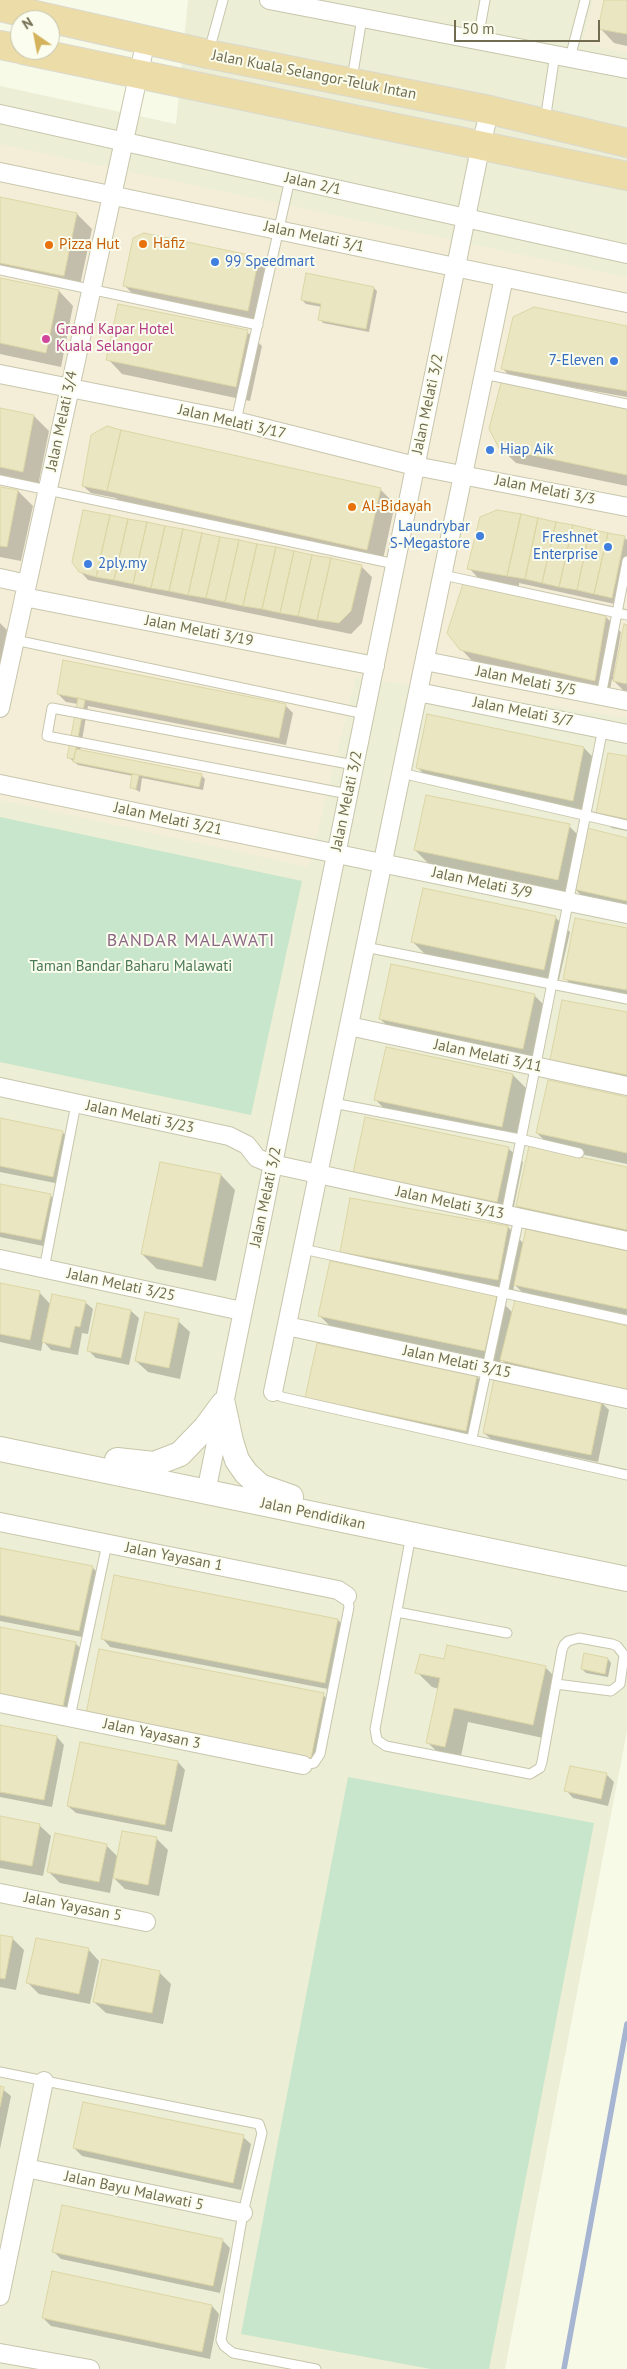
<!DOCTYPE html>
<style>
body{margin:0}
#map{position:relative;width:627px;height:2369px;overflow:hidden;background:#f8fae8;font-family:"PT Sans",sans-serif}
canvas{display:block}
.north{position:absolute;left:10px;top:10px;width:50px;height:50px;box-sizing:border-box;background:#fbfdee;border:1px solid #c4c3ae;border-radius:50%;rotate:327deg;font-size:14px;font-weight:700;line-height:20px;text-align:center;color:#716c4f}
.north::after{content:'';display:block;margin:auto;width:18px;height:22px;background:#d5b35c;clip-path:polygon(50% 0,100% 100%,50% 72%,0 100%)}
.scale{position:absolute;left:454px;top:20px;width:146px;height:22px;box-sizing:border-box;border:2px solid #716c4f;border-top:0;padding-left:6px;font-size:15px;line-height:18px;white-space:nowrap;color:#716c4f;-webkit-text-stroke:4px #fbfdee;paint-order:stroke}
</style>
<div id="map">
<canvas width="627" height="2369"></canvas>
<div class="north">N</div>
<div class="scale">50 m</div>
</div>
<script>
const ctx = document.querySelector('canvas').getContext('2d');
ctx.lineJoin = 'round';
function fill(path, color) {
  ctx.fillStyle = color;
  ctx.fill(path, 'evenodd');
}
function shape(rows) {
  const path = new Path2D();
  for (const r of rows) {
    path.moveTo(r[0], r[1]);
    for (let i = 2; i < r.length; i += 2) path.lineTo(r[i], r[i + 1]);
  }
  return path;
}
function trace(path, color, width, dash) {
  ctx.strokeStyle = color;
  ctx.lineWidth = width;
  ctx.lineCap = dash ? 'butt' : 'round';
  ctx.setLineDash(dash || []);
  ctx.stroke(path);
}
function label(font, color, halo, rows, align = 'center') {
  ctx.font = font + ' "PT Sans",sans-serif';
  ctx.lineWidth = 4;
  ctx.setLineDash([]);
  ctx.textBaseline = 'middle';
  ctx.strokeStyle = halo;
  ctx.fillStyle = color;
  for (const [text, x, y, turn = 0] of rows) {
    ctx.save();
    ctx.translate(x, y);
    ctx.rotate((+turn || 0) * Math.PI / 180);
    ctx.textAlign = isNaN(turn) ? turn : align;
    if (halo) ctx.strokeText(text, 0, 0);
    ctx.fillText(text, 0, 0);
    ctx.restore();
  }
}
fill(shape([
 [188,0,627,0,627,1731,505,2369,0,2369,0,86,176,124]
]), '#eceed5');
fill(shape([
 [593,0,627,0,627,53,582,43],
 [0,144,627,277,627,718,356,677,309,867,0,800]
]), '#f4eed8');
fill(shape([
 [0,817,302,881,251,1115,0,1062],
 [348,1777,594,1823,489,2369,431,2369,241,2334]
]), '#c8e6cb');
fill(shape([
 [605,0,627,0,627,46,614,43,600,28],
 [0,198,77,214,92,229,79,290,0,274],
 [259,259,273,273,262,325,139,300,124,285],
 [0,279,59,291,73,306,61,367,0,354],
 [374,288,377,291,369,332,323,323,320,319,322,307,306,304,302,300],
 [627,327,627,397,510,376,503,369],
 [247,332,262,346,250,401,122,374,108,359],
 [627,408,627,486,516,463,500,448],
 [0,410,34,416,49,431,38,486,0,479],
 [83,486,381,490,395,504,382,564,123,505,116,498,91,493],
 [0,488,18,491,33,506,21,561,0,557],
 [625,538,627,540,627,569,619,605,519,583,519,586,480,580,469,568],
 [361,566,372,577,362,623,351,634,88,580,80,571],
 [606,617,621,632,613,677,615,677,627,626,627,694,612,679,609,695,476,665,461,649],
 [0,623,7,630,0,665],
 [58,694,286,706,293,713,286,745,88,706,80,751,201,775,205,779,203,790,142,778,140,792,131,787,133,776,78,765,68,757,78,704,66,702],
 [584,748,599,763,587,815,432,782,417,767],
 [627,758,627,831,612,828,597,813],
 [569,826,585,842,627,839,627,912,589,903,574,888,573,894,430,865,415,850],
 [555,917,570,932,558,984,427,956,413,942],
 [627,929,627,1002,579,993,565,978],
 [534,995,549,1010,538,1063,395,1033,380,1019],
 [627,1013,627,1086,566,1075,551,1060],
 [513,1075,528,1090,516,1141,390,1115,376,1100],
 [627,1098,627,1164,552,1148,537,1133],
 [0,1119,62,1132,70,1139,60,1184,0,1172],
 [508,1148,523,1162,512,1216,355,1172],
 [627,1168,627,1241,532,1221,517,1206],
 [221,1175,235,1190,216,1281,157,1269,142,1254],
 [0,1185,50,1195,58,1203,48,1247,0,1237],
 [508,1227,524,1244,627,1252,627,1320,530,1300,514,1284,513,1294,387,1272,386,1274,497,1297,513,1313,627,1328,627,1400,516,1374,501,1359,500,1365,335,1331,320,1316,358,1268,341,1252],
 [0,1285,39,1292,51,1305,85,1302,93,1309,88,1334,82,1333,78,1355,51,1350,43,1341,41,1351,0,1342],
 [98,1304,131,1311,139,1318,129,1365,96,1358,89,1351],
 [178,1321,190,1332,180,1379,148,1372,136,1361],
 [477,1377,484,1384,473,1438,314,1405,306,1398],
 [601,1402,609,1410,598,1462,492,1440,484,1433],
 [0,1549,92,1567,100,1575,87,1638,0,1621],
 [115,1577,338,1620,346,1628,333,1690,110,1647,103,1639],
 [0,1628,75,1643,83,1651,70,1713,0,1699],
 [608,1659,611,1663,608,1677,586,1673,582,1669],
 [445,1660,545,1667,560,1682,548,1739,468,1722,460,1761,443,1757,428,1743,439,1689,432,1687,417,1672],
 [323,1695,331,1702,318,1765,95,1721],
 [0,1726,57,1737,64,1745,52,1807,0,1797],
 [178,1762,185,1770,172,1832,76,1813,68,1806],
 [606,1774,614,1782,608,1806,573,1798,566,1790],
 [0,1817,39,1825,51,1836,43,1876,0,1868],
 [157,1839,168,1850,159,1896,125,1889,113,1877,110,1893,60,1883,49,1872,106,1845,118,1857],
 [0,1936,12,1938,24,1950,16,1990,0,1987],
 [88,1949,99,1961,90,2004,39,1994,28,1983],
 [159,1972,171,1984,163,2024,106,2013,94,2002],
 [0,2087,11,2096,0,2149],
 [243,2137,251,2144,241,2190,82,2156,74,2148],
 [222,2240,230,2248,220,2293,61,2259,53,2251],
 [212,2306,219,2314,210,2359,51,2326,43,2318]
]), '#0003');
trace(shape([
 [564,2369,627,2024]
]), '#a6b5d2', 5.5);
const building = shape([
 [604,0,627,0,627,34,598,29,604,0],
 [0,197,77,213,64,276,0,263,0,197],
 [144,233,259,257,248,311,123,286,133,238,144,233],
 [306,273,374,287,366,329,318,320,321,304,301,300,306,273],
 [0,278,59,290,46,353,0,343,0,278],
 [118,304,248,330,236,387,106,360,118,304],
 [534,307,627,326,627,391,501,369,513,317,534,307],
 [502,379,627,407,627,475,499,448,489,429,502,379],
 [0,408,34,415,23,472,0,467,0,408],
 [107,426,121,430,107,491,82,486,91,435,107,426],
 [121,430,381,488,367,550,107,491,121,430],
 [0,487,18,490,7,547,0,546,0,487],
 [83,510,110,515,96,577,79,572,72,562,83,510],
 [497,510,521,514,507,576,467,569,480,517,497,510],
 [521,514,538,518,525,579,507,576,521,514],
 [110,515,128,519,114,580,96,577,110,515],
 [538,518,556,522,542,583,525,579,538,518],
 [128,519,147,522,133,584,114,580,128,519],
 [147,522,165,526,151,588,133,584,147,522],
 [556,522,573,525,559,587,542,583,556,522],
 [573,525,590,529,577,590,559,587,573,525],
 [165,526,183,529,169,591,151,588,165,526],
 [183,529,202,533,188,595,169,591,183,529],
 [590,529,608,533,594,594,577,590,590,529],
 [202,533,220,537,206,598,188,595,202,533],
 [608,533,625,536,612,598,594,594,608,533],
 [220,537,239,540,225,602,206,598,220,537],
 [239,540,257,544,243,606,225,602,239,540],
 [257,544,276,547,262,609,243,606,257,544],
 [276,547,294,551,280,613,262,609,276,547],
 [294,551,312,555,298,616,280,613,294,551],
 [312,555,331,558,317,620,298,616,312,555],
 [331,558,362,565,351,611,339,623,317,620,331,558],
 [463,584,606,616,595,681,460,650,447,633,463,584],
 [624,624,627,625,627,684,613,681,624,624],
 [63,660,286,704,279,738,57,694,63,660],
 [78,698,85,700,74,759,67,758,78,698],
 [427,714,584,747,573,801,416,768,427,714],
 [76,749,202,774,199,787,73,762,76,749],
 [608,753,627,756,627,819,596,813,608,753],
 [132,774,139,775,136,789,130,788,132,774],
 [426,795,570,824,558,880,414,850,426,795],
 [587,828,627,838,627,901,573,889,587,828],
 [423,888,556,916,544,970,411,942,423,888],
 [575,918,627,928,627,990,563,979,575,918],
 [391,964,535,994,523,1049,379,1019,391,964],
 [562,1000,627,1012,627,1075,550,1060,562,1000],
 [386,1047,513,1074,502,1127,374,1100,386,1047],
 [548,1080,627,1097,627,1153,536,1133,548,1080],
 [365,1117,509,1147,497,1202,353,1173,365,1117],
 [0,1118,63,1131,53,1177,0,1166,0,1118],
 [529,1146,627,1167,627,1230,516,1206,529,1146],
 [160,1162,221,1174,202,1267,141,1254,160,1162],
 [0,1184,51,1194,41,1240,0,1232,0,1184],
 [350,1198,508,1226,498,1280,340,1252,350,1198],
 [526,1229,627,1251,627,1309,514,1285,526,1229],
 [330,1261,497,1296,485,1351,318,1316,330,1261],
 [0,1283,40,1291,30,1340,0,1334,0,1283],
 [52,1294,86,1301,80,1327,75,1326,70,1348,42,1342,52,1294],
 [515,1300,627,1326,627,1390,500,1360,515,1300],
 [97,1303,131,1310,121,1358,87,1351,97,1303],
 [145,1312,179,1319,169,1368,135,1361,145,1312],
 [317,1343,477,1376,466,1431,305,1398,317,1343],
 [494,1379,602,1401,591,1455,483,1433,494,1379],
 [0,1548,93,1566,79,1631,0,1615,0,1548],
 [114,1575,338,1619,325,1683,101,1639,114,1575],
 [0,1627,76,1642,63,1706,0,1694,0,1627],
 [447,1645,546,1666,533,1725,454,1708,445,1747,426,1743,440,1678,415,1673,420,1654,444,1659,447,1645],
 [99,1649,324,1693,311,1758,86,1714,99,1649],
 [584,1653,608,1658,605,1674,581,1669,584,1653],
 [0,1725,57,1736,44,1800,0,1792,0,1725],
 [80,1742,178,1761,165,1825,67,1806,80,1742],
 [570,1766,607,1773,601,1799,564,1791,570,1766],
 [0,1816,40,1824,32,1866,0,1860,0,1816],
 [122,1831,157,1837,148,1885,113,1878,122,1831],
 [55,1833,107,1844,99,1882,47,1872,55,1833],
 [0,1935,13,1937,5,1979,0,1978,0,1935],
 [36,1938,89,1948,79,1994,26,1983,36,1938],
 [102,1959,160,1971,152,2013,93,2002,102,1959],
 [0,2086,4,2087,0,2107,0,2086],
 [83,2102,244,2135,233,2183,73,2148,83,2102],
 [62,2205,223,2239,213,2286,52,2252,62,2205],
 [52,2271,212,2305,202,2352,42,2318,52,2271]
]);
fill(building, '#eae6c1');
trace(building, '#ddd6a6', 1);
const lane = shape([
 [478,39,485,0],
 [209,51,223,0],
 [570,58,585,0],
 [352,79,362,18],
 [545,121,555,54],
 [0,270,258,325],
 [484,374,627,404],
 [236,421,290,179],
 [0,480,395,564],
 [443,575,627,615],
 [15,640,365,714],
 [601,696,627,561],
 [401,773,627,825],
 [348,794,47,736,52,708,354,765],
 [365,947,627,999],
 [333,1103,520,1139,579,1153],
 [506,1214,603,728],
 [303,1249,627,1320],
 [44,1269,76,1104],
 [273,1392,282,1397,627,1475],
 [472,1438,519,1218],
 [411,1535,375,1729,377,1740,386,1746,530,1774,540,1768,542,1762,556,1684,562,1650,564,1645,568,1641,579,1638,612,1644,617,1646,624,1655,620,1684,611,1691,556,1684],
 [397,1612,507,1633],
 [70,1717,107,1544],
 [303,1765,314,1763,320,1754,349,1607,347,1596],
 [0,2072,259,2124,262,2133,243,2213,221,2340,224,2346,233,2353,316,2369]
]);
const street = shape([
 [269,0,627,69],
 [0,114,627,254],
 [0,172,627,303],
 [0,374,236,421,415,466,627,507],
 [0,578,27,584],
 [24,597,375,666],
 [425,661,627,701],
 [418,692,627,734],
 [0,708,146,40],
 [0,784,627,914],
 [349,1026,627,1086],
 [0,1087,229,1136,247,1145,257,1158,272,1164,627,1241],
 [0,1259,242,1311],
 [287,1326,627,1399],
 [273,1392,504,277],
 [206,1492,481,144,490,110],
 [0,1522,338,1590,347,1596],
 [0,1703,303,1765],
 [0,1893,146,1922],
 [26,2168,243,2213],
 [0,2296,44,2081],
 [0,2353,90,2369]
]);
const secondary = shape([
 [223,1404,231,1441,237,1460,246,1473,260,1486,291,1497],
 [0,1449,627,1579],
 [117,1460,154,1464,180,1454,206,1427,223,1404]
]);
const highway = shape([
 [0,7,208,54,490,110,627,143],
 [0,45,20,49],
 [23,50,627,176]
]);
trace(lane, '#c8c6ad', 11);
trace(street, '#c8c6ad', 20);
trace(secondary, '#c8c6a9', 26);
trace(highway, '#dad9d1', 30);
trace(lane, '#fff', 9);
trace(street, '#fff', 18);
trace(secondary, '#fff', 24);
trace(highway, '#ecdca7', 28);
for (const [x, y, r, color] of [
 [143,244,5,"#e8710a"],
 [49,245,5,"#e8710a"],
 [215,262,5,"#3f7fe0"],
 [46,339,5,"#d1479c"],
 [614,361,5,"#3f7fe0"],
 [490,450,5,"#3f7fe0"],
 [352,507,5,"#e8710a"],
 [480,536,5,"#3f7fe0"],
 [608,547,5,"#3f7fe0"],
 [88,564,5,"#3f7fe0"]
]) {
  const dot = new Path2D();
  dot.arc(x, y, r, 0, 2 * Math.PI);
  ctx.fillStyle = color;
  ctx.fill(dot);
  trace(dot, '#fbfdee', 2);
}
label('15px', '#716c4f', '#fbfdee', [
 ["Jalan Kuala Selangor-Teluk Intan",314,75,11],
 ["Jalan 2/1",313,184,13],
 ["Jalan Melati 3/1",314,237,12],
 ["Jalan Melati 3/2",428,404,-78],
 ["Jalan Melati 3/4",62,421,-78],
 ["Jalan Melati 3/17",232,422,13],
 ["Jalan Melati 3/3",545,490,11],
 ["Jalan Melati 3/19",199,631,11],
 ["Jalan Melati 3/5",526,681,11],
 ["Jalan Melati 3/7",523,712,11],
 ["Jalan Melati 3/2",347,801,-78],
 ["Jalan Melati 3/21",168,819,12],
 ["Jalan Melati 3/9",482,883,12],
 ["Jalan Melati 3/11",488,1056,12],
 ["Jalan Melati 3/23",140,1117,12],
 ["Jalan Melati 3/2",266,1197,-78],
 ["Jalan Melati 3/13",450,1203,12],
 ["Jalan Melati 3/25",121,1285,12],
 ["Jalan Melati 3/15",457,1362,12],
 ["Jalan Pendidikan",313,1514,12],
 ["Jalan Yayasan 1",174,1557,11],
 ["Jalan Yayasan 3",152,1734,12],
 ["Jalan Yayasan 5",73,1907,11],
 ["Jalan Bayu Malawati 5",134,2191,12]
]);
label('15px', '#c56008', '#fbfdee', [
 ["Hafiz",153,244],
 ["Pizza Hut",59,245],
 ["Al-Bidayah",362,507]
], 'left');
label('15px', '#366cbe', '#fbfdee', [
 ["99 Speedmart",225,262],
 ["7-Eleven",604,361,"right"],
 ["Hiap Aik",500,450],
 ["Laundrybar",470,527,"right"],
 ["S-Megastore",470,544,"right"],
 ["Freshnet",598,538,"right"],
 ["Enterprise",598,555,"right"],
 ["2ply.my",98,564]
], 'left');
label('15px', '#b23c85', '#fbfdee', [
 ["Grand Kapar Hotel",56,330],
 ["Kuala Selangor",56,347]
], 'left');
label('15px', '#4c7a55', '#fbfdee', [
 ["Taman Bandar Baharu Malawati",131,967]
]);
ctx.letterSpacing = '1px';
label('18px', '#8d6787', '#fbfdee', [
 ["BANDAR MALAWATI",191,941]
]);
ctx.letterSpacing = '0px';
</script>
